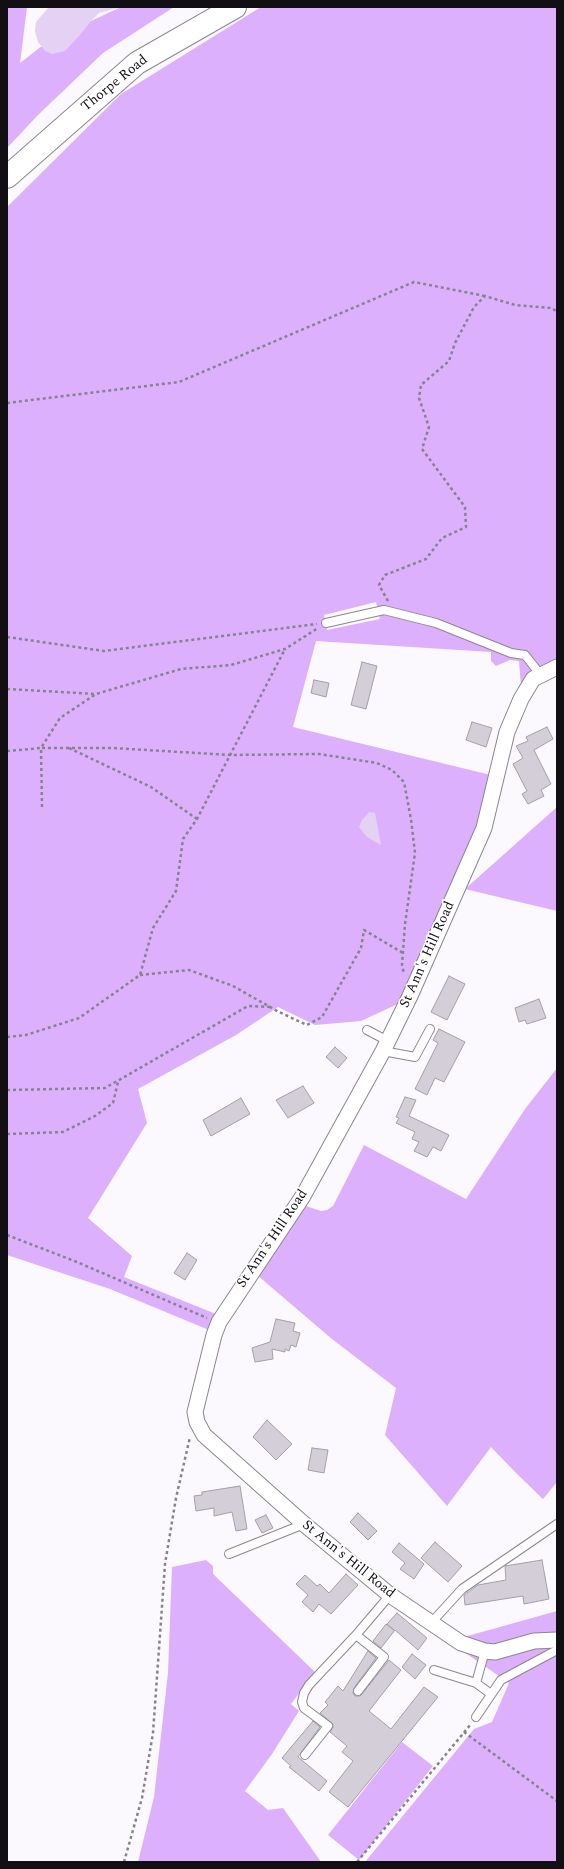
<!DOCTYPE html>
<style>
body{margin:0}
#map{position:relative;width:564px;height:1869px;overflow:hidden;background:#fbf8fe;font-family:Spectral,serif}
canvas{display:block}
.frame{position:absolute;inset:0;border:8px solid #110f13;pointer-events:none}
</style>
<div id="map">
<canvas width="564" height="1869"></canvas>
<div class="frame"></div>
</div>
<script>
const ctx = document.querySelector('canvas').getContext('2d');
ctx.lineJoin = 'round';
function fill(path, color) {
  ctx.fillStyle = color;
  ctx.fill(path, 'evenodd');
}
function shape(rows) {
  const path = new Path2D();
  for (const r of rows) {
    path.moveTo(r[0], r[1]);
    for (let i = 2; i < r.length; i += 2) path.lineTo(r[i], r[i + 1]);
  }
  return path;
}
function trace(path, color, width, dash) {
  ctx.strokeStyle = color;
  ctx.lineWidth = width;
  ctx.lineCap = dash ? 'butt' : 'round';
  ctx.setLineDash(dash || []);
  ctx.stroke(path);
}
function label(font, color, halo, rows, align = 'center') {
  ctx.font = font + ' Spectral,serif';
  ctx.lineWidth = 3.5;
  ctx.setLineDash([]);
  ctx.textBaseline = 'middle';
  ctx.strokeStyle = halo;
  ctx.fillStyle = color;
  for (const [text, x, y, turn = 0] of rows) {
    ctx.save();
    ctx.translate(x, y);
    ctx.rotate((+turn || 0) * Math.PI / 180);
    ctx.textAlign = isNaN(turn) ? turn : align;
    if (halo) ctx.strokeText(text, 0, 0);
    ctx.fillText(text, 0, 0);
    ctx.restore();
  }
}
fill(shape([
 [7,7,27,7,20,63,42,46,52,54,91,21,121,7,174,7,103,53,38,115,7,148],
 [261,7,557,7,557,675,521,686,519,661,510,660,496,666,491,661,491,652,316,641,293,727,491,775,479,825,402,1002,361,1021,315,1025,278,1007,236,1035,138,1089,147,1123,88,1218,132,1256,124,1277,216,1314,209,1330,110,1289,7,1255,7,207,121,94],
 [376,602,380,619,327,630,324,615],
 [557,807,557,911,465,889],
 [557,1068,557,1482,543,1499,516,1473,491,1447,447,1506,385,1435,396,1388,332,1339,257,1275,306,1206,321,1211,327,1210,333,1206,364,1145,466,1199,525,1109],
 [206,1560,213,1566,213,1574,315,1672,291,1704,299,1711,272,1754,245,1791,268,1810,283,1808,321,1862,138,1862,154,1797,168,1673,172,1567],
 [557,1611,557,1862,365,1862,474,1729,492,1722,509,1683,435,1632,464,1637],
 [402,1742,433,1766,359,1860,328,1835]
]), '#dcb0fd');
fill(shape([
 [49,7,121,7,99,13,91,21,81,34,65,51,52,54,45,51,38,42,35,31,36,22],
 [369,812,375,813,381,845,367,837,359,827,362,820]
]), '#e4d1f3');
const building = shape([
 [362,662,377,666,366,709,351,705,362,662],
 [314,680,329,683,326,697,311,693,314,680],
 [472,722,492,728,486,747,466,740,472,722],
 [547,727,553,739,534,750,551,784,541,790,544,796,528,804,522,794,527,791,513,764,523,758,516,746,528,741,526,737,547,727],
 [449,976,465,984,447,1020,431,1012,449,976],
 [539,999,546,1018,527,1024,525,1020,519,1022,515,1008,539,999],
 [439,1029,465,1042,444,1082,435,1078,427,1095,415,1089,438,1043,433,1040,439,1029],
 [335,1047,347,1058,338,1068,326,1057,335,1047],
 [303,1086,314,1103,288,1118,276,1100,303,1086],
 [405,1097,416,1100,409,1116,449,1135,441,1151,433,1147,427,1157,414,1151,419,1142,412,1139,415,1132,396,1123,399,1118,396,1117,405,1097],
 [241,1098,250,1114,211,1136,203,1120,241,1098],
 [187,1253,197,1260,185,1280,174,1273,187,1253],
 [276,1319,295,1323,293,1331,300,1333,296,1347,291,1345,289,1351,285,1349,285,1352,272,1349,273,1359,255,1362,252,1348,270,1342,276,1319],
 [267,1420,292,1444,276,1460,253,1437,267,1420],
 [312,1448,328,1450,324,1473,308,1470,312,1448],
 [240,1486,247,1529,236,1531,232,1512,214,1516,214,1508,196,1511,194,1496,202,1495,202,1492,240,1486],
 [358,1513,377,1531,368,1540,350,1522,358,1513],
 [266,1515,273,1528,262,1533,255,1520,266,1515],
 [435,1542,462,1566,448,1582,421,1558,435,1542],
 [399,1543,424,1564,414,1579,400,1569,405,1563,392,1552,399,1543],
 [542,1560,549,1599,524,1604,523,1596,465,1605,464,1595,478,1585,506,1580,505,1566,542,1560],
 [346,1574,358,1585,331,1614,319,1604,313,1612,302,1602,308,1595,296,1584,305,1575,317,1586,320,1584,329,1593,346,1574],
 [397,1613,427,1638,418,1650,395,1630,381,1648,373,1641,386,1624,394,1630,387,1624,397,1613],
 [368,1651,376,1658,354,1688,353,1693,355,1696,360,1696,362,1694,389,1660,401,1670,369,1711,391,1729,424,1687,438,1697,348,1807,329,1792,353,1761,342,1752,347,1746,330,1732,333,1727,333,1724,320,1713,328,1705,325,1702,338,1686,343,1691,368,1651],
 [412,1654,426,1665,415,1679,402,1667,412,1654],
 [313,1721,320,1727,298,1757,327,1781,319,1791,289,1767,291,1766,282,1758,313,1721]
]);
fill(building, '#d3ced8');
trace(building, '#a49fa8', 1);
const lane = shape([
 [326,623,384,610,436,623,511,653,525,655,540,674],
 [367,1030,388,1041],
 [383,1051,415,1057,430,1029],
 [229,1554,304,1524],
 [431,1623,462,1589,557,1524],
 [356,1635,384,1657,358,1691],
 [434,1670,476,1683,491,1694],
 [476,1683,485,1651],
 [476,1717,501,1680,557,1650],
 [305,1755,328,1726,304,1708,302,1702,304,1693,309,1685,356,1635,390,1595]
]);
const street = shape([
 [557,667,533,679,521,699,507,732,484,828,410,996,383,1051,303,1196,219,1322,214,1335,195,1412,197,1422,204,1435,304,1524,390,1595,461,1643,485,1651,495,1652,534,1641,557,1640]
]);
const secondary = shape([
 [7,177,137,63,235,7]
]);
trace(lane, '#8c8690', 10);
trace(street, '#8c8690', 17);
trace(secondary, '#8c8690', 24);
trace(shape([
 [7,403,179,382,414,282,485,296],
 [388,601,379,585,385,575,426,559,442,538,466,527,465,507,422,449,429,427,419,398,421,385,449,361,455,343,474,307,485,296,515,305,552,308,557,312],
 [7,637,104,651,317,624],
 [7,689,96,694],
 [69,748,151,787,197,819],
 [7,751,41,748,60,718,96,694,181,669,231,665,285,649,318,628],
 [42,807,41,748,113,748,230,755,319,754,377,763,392,770,404,782,411,819,415,853,405,924,402,965,404,974],
 [140,975,189,970,233,986,279,1012,307,1025,322,1017,361,948,364,930,403,953],
 [7,1037,26,1035,79,1018,140,975,153,928,176,891,183,839,197,819,285,649],
 [7,1090,105,1088,248,1006,271,1007],
 [7,1134,63,1132,95,1116,113,1103,118,1082],
 [7,1235,77,1262,207,1318],
 [464,1732,557,1801],
 [124,1862,142,1798,153,1733,165,1564,176,1498,190,1437],
 [357,1862,471,1724]
]), '#878489', 2.5, [3, 3]);
trace(lane, '#fff', 8);
trace(street, '#fff', 15);
trace(secondary, '#fff', 22);
label('14px', '#110f13', '#fff', [
 ["Thorpe Road",115,84,-39],
 ["St Ann's Hill Road",428,955,-66],
 ["St Ann's Hill Road",273,1239,-56],
 ["St Ann's Hill Road",348,1560,39]
]);
</script>
